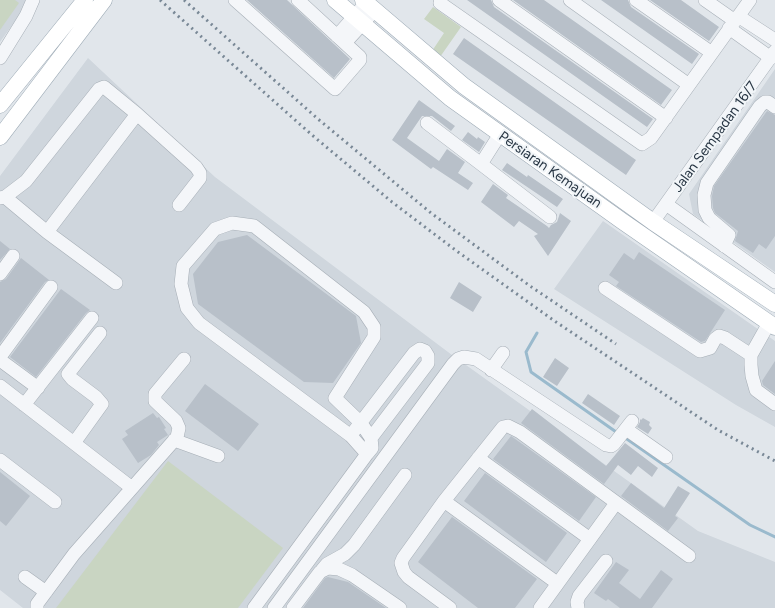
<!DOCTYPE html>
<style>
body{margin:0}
canvas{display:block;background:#e1e6eb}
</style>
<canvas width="775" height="608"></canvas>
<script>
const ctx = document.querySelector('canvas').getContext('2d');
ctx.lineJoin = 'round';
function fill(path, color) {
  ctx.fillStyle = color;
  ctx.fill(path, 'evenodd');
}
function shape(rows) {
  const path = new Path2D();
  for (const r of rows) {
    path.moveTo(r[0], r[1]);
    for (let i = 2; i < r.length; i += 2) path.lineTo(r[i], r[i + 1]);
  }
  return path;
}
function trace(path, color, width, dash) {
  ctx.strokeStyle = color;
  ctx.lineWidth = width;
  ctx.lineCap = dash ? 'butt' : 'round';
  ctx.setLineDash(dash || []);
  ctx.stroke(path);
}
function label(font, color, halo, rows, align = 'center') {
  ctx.font = font + ' Figtree,sans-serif';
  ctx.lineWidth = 4;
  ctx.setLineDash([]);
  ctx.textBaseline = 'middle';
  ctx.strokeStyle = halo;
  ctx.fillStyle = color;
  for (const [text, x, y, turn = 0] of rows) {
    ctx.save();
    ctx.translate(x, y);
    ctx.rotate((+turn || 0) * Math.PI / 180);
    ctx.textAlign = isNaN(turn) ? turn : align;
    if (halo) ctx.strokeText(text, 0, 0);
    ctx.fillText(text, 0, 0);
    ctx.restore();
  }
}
fill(shape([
 [0,0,26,0,28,3,0,42],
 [88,58,215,177,452,355,698,531,775,562,775,608,23,608,0,590,0,176],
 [775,69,775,272,693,214,689,194],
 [603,221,775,341,775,427,736,405,554,289]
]), '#cfd6dd');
fill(shape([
 [0,0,15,0,19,3,0,30],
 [433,7,461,27,440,57,432,51,444,33,424,19],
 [168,461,283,548,238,608,56,608]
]), '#c9d5c2');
trace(shape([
 [537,333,526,352,531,372,619,434],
 [624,437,750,525,775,537]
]), '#9abacd', 3);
fill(shape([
 [247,0,287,0,350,59,334,78],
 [467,0,491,0,494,7,653,119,647,127],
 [513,0,544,0,672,90,661,105],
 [601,0,628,0,631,7,699,54,692,64],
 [650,0,681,0,719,27,709,41],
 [464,38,636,160,626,175,453,54],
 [419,100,455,126,451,131,432,116,422,116,407,138,439,161,447,149,465,162,458,173,473,183,468,190,433,167,431,169,392,140],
 [767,111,775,115,775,236,766,249,759,244,753,253,735,241,738,231,715,213,713,208,712,196,714,186],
 [468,132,477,139,478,137,485,142,479,152,462,140],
 [507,163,527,177,528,175,563,199,557,207,502,170],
 [493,184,508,195,506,198,547,226,549,228,551,225,557,222,560,213,571,221,548,256,534,236,538,234,519,221,514,227,481,202],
 [247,235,356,316,361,343,333,383,304,382,198,304,193,274,218,242],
 [0,241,10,249,0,260],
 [639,252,725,310,705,341,701,342,616,286,619,282,609,275,624,253,634,260],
 [21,258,49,280,45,282,0,343,0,282,6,279],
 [459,282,482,297,473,312,450,298],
 [61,289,90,310,86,313,36,377,10,357],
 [555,358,569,368,557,386,543,377],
 [775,361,775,394,763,385,762,381],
 [205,384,259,424,238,451,185,411],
 [588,394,620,416,614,425,582,403],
 [532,409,606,466,625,443,658,468,652,477,638,466,631,475,618,465,604,484,521,423],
 [153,413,157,418,159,417,166,428,164,429,168,435,157,442,159,445,151,455,138,463,122,439,128,435,125,431],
 [643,418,650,422,649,425,652,428,648,434,637,427,640,422,640,419,641,420],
 [511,436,596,497,579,521,493,459],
 [0,472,30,496,6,526,0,521],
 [485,473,567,533,546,562,464,501],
 [631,483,664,508,678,486,690,493,675,516,678,518,668,531,621,496],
 [452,517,537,579,515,608,478,608,418,562],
 [616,562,629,570,619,583,640,599,661,570,673,579,652,608,620,608,608,599,606,601,594,593],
 [328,577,348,582,386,608,303,608,325,578]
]), '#b8c0c9');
const minor = shape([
 [235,0,335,89,360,60,360,57,298,0],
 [441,0,440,3,642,144,651,138,750,0],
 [499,0,666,118],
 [570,0,689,85],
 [636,0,712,53],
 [705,0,735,21],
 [738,16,775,40],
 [729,28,771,58],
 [337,36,366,3],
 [345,43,375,10],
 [0,58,26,16,33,0],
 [427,123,481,164,500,134],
 [481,164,550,217],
 [5,197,47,232,116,283],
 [0,198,5,197,26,181,99,89,104,87,137,114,196,167,200,173,200,178,179,205],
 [666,204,775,282],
 [653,222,775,51],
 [47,232,137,114],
 [724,246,729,235,709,218,705,210,704,195,707,183,760,106,765,102,768,102,775,107],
 [0,274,13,256],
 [605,288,700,351,710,348,715,339,719,336,725,338,751,355],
 [769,323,751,355,751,365,752,376,756,390,775,404],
 [0,357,51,287],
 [0,360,38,388],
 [491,370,503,353],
 [0,386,132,488],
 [24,405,92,318],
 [626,429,666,457],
 [355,430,414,353,420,349,425,351,428,356,428,363,371,438],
 [174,440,218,456],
 [74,443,102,404,96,397,72,379,68,374,100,333],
 [478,458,590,539],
 [0,460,55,502],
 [444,501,557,583],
 [322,570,327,564,345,554,354,545,405,475],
 [25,577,46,592],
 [37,608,37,604,74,554,177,437,179,428,176,421,155,401,155,394,184,359],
 [254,608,367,454,351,436,199,323,187,308,181,284,183,266,215,229,232,223,254,226,364,312,374,327,374,337,335,398,361,423,371,438,372,448,367,454],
 [274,608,453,364,458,359,464,357,476,359,606,445,611,446,614,444,632,421],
 [293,608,320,572,328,568,339,569,352,575,400,608],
 [450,608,408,577,404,572,401,563,403,558,444,501,503,427,508,426,520,432,689,556],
 [540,608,616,503],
 [578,608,577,602,579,596,606,561]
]);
const major = shape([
 [335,0,450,98,622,221,775,327],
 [363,0,464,86,653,222,775,304],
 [0,105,85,0],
 [0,137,104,0]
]);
trace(minor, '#a6aeb6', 14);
trace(major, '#9facb7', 17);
trace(minor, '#f4f6f9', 13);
trace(major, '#fff', 16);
trace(shape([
 [160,0,312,135,392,202,458,252,556,322,718,430,775,461],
 [184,0,318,119,431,213,530,286,616,344]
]), '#798896', 3, [2, 4]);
label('14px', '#283644', '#f1f5f8', [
 ["Jalan Sempadan 16/7",715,137,-54],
 ["Persiaran Kemajuan",550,170,35]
]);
</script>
